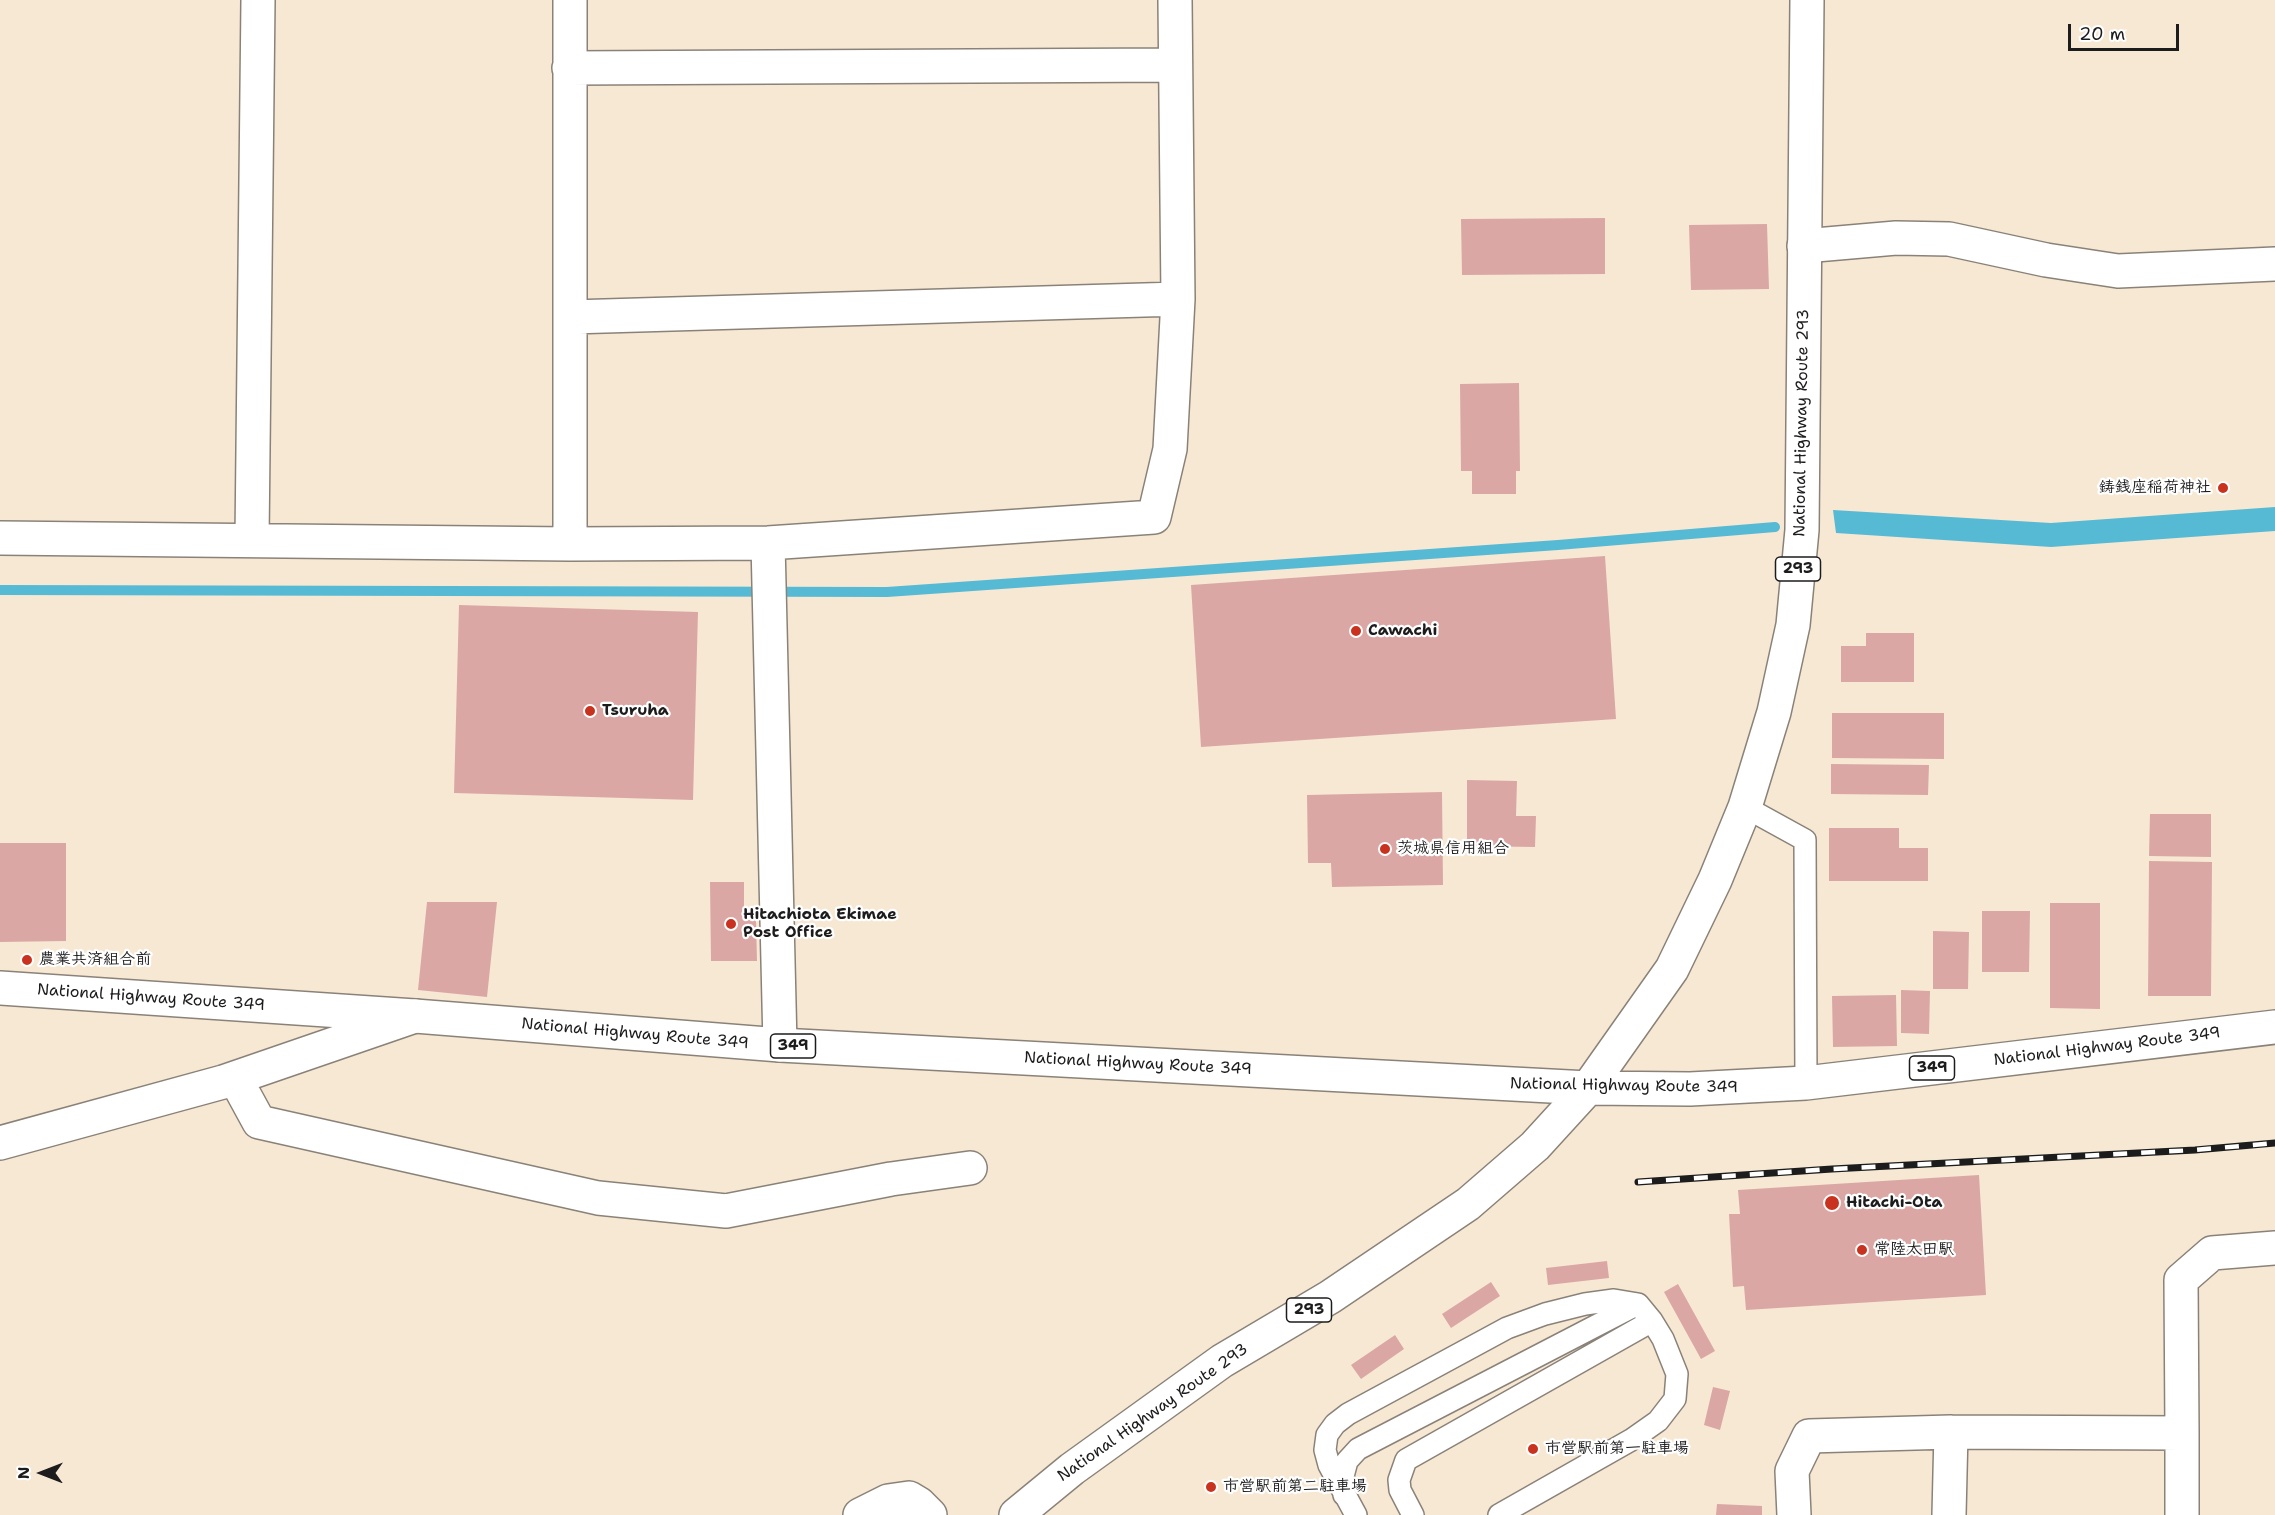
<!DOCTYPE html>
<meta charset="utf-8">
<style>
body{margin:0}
#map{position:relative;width:2275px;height:1515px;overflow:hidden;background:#f7e8d4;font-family:"Shantell Sans",sans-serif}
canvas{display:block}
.north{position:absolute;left:12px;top:1443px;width:60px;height:60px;-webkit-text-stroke:4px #fff;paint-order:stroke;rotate:270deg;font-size:16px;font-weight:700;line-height:24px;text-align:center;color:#1c1c1c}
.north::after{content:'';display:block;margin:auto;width:21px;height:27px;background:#1c1c1c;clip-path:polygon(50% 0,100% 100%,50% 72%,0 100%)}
.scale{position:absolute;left:2068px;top:24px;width:111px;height:27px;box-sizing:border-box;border:3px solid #1c1c1c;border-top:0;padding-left:8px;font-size:18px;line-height:21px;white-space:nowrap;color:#1c1c1c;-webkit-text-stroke:4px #fff;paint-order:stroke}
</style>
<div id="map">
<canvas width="2275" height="1515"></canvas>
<div class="north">N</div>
<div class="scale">20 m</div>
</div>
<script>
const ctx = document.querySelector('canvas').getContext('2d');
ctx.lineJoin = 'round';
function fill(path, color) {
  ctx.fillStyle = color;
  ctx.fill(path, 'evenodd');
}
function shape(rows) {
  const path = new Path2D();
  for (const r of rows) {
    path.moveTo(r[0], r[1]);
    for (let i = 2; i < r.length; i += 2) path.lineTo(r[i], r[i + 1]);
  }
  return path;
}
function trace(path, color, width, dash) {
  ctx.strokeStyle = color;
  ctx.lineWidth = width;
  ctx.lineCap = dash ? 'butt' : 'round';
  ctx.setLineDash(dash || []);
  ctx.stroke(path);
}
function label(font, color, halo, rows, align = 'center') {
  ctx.font = font + ' "Shantell Sans","Klee One",sans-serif';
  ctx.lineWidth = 4.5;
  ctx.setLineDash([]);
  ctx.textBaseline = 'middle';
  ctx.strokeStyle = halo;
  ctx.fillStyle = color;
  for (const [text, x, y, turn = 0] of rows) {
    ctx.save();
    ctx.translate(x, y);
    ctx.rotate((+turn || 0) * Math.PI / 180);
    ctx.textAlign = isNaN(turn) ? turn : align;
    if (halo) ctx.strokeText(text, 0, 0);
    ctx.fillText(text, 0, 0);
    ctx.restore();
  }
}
fill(shape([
 [2275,507,2275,531,2051,547,1836,533,1833,510,2051,523]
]), '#56bad4');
trace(shape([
 [0,590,887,592,1558,545,1775,527]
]), '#56bad4', 10);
fill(shape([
 [1605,218,1605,274,1462,275,1461,219],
 [1767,224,1769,289,1691,290,1689,225],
 [1519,383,1520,471,1516,471,1516,494,1472,494,1472,471,1461,471,1460,384],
 [1605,556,1616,719,1201,747,1191,585],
 [459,605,698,612,693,800,454,793],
 [1866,633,1914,633,1914,682,1841,682,1841,646,1866,646],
 [1832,713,1944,713,1944,759,1832,758],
 [1831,764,1929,765,1928,795,1831,794],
 [1467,780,1517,781,1516,816,1536,816,1535,847,1467,846],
 [1442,792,1443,885,1332,887,1331,863,1308,863,1307,795],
 [2150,814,2211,814,2211,857,2149,856],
 [1829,828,1899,828,1899,848,1928,848,1928,881,1829,881],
 [0,843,66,843,66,941,0,942],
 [2149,861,2212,862,2211,996,2148,996],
 [710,882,744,882,744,920,756,920,757,961,711,961],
 [427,902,497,902,487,997,418,990],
 [2050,903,2100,903,2100,1009,2050,1008],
 [1982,911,2030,911,2029,972,1982,972],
 [1933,931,1969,932,1968,989,1933,989],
 [1901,990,1930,991,1929,1034,1901,1033],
 [1896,995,1897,1046,1833,1047,1832,996],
 [1979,1175,1986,1295,1746,1310,1744,1286,1733,1287,1729,1214,1740,1214,1738,1190],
 [1607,1261,1609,1278,1548,1285,1546,1268],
 [1491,1282,1500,1296,1451,1328,1442,1314],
 [1678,1284,1715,1351,1701,1359,1664,1292],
 [1395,1335,1404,1349,1361,1379,1351,1365],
 [1713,1387,1730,1391,1720,1430,1704,1425],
 [1717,1504,1762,1506,1762,1515,1716,1515]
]), '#dba7a4');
const lane = shape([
 [1745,807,1805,840,1806,1083],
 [1344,1495,1342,1480,1347,1461,1358,1449,1638,1304],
 [1356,1515,1329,1465,1325,1450,1327,1435,1335,1424,1348,1414,1507,1328,1545,1314,1585,1304,1614,1300,1638,1304,1652,1321,1663,1339,1677,1374,1675,1399,1658,1421,1631,1440,1499,1515],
 [1413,1515,1400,1490,1399,1480,1406,1460,1652,1321]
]);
const street = shape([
 [569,68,1175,65],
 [1804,246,1896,238,1949,239,2046,260,2118,271,2275,264],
 [571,317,1178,299],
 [0,538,570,544,768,543,1154,517,1170,449,1178,299,1175,0],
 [252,539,258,0],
 [768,543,780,1045],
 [570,544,570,0],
 [235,1078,259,1122,598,1198,726,1211,891,1179,970,1168],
 [0,1143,223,1082,415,1016],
 [2182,1433,2182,1515],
 [1794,1515,1792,1471,1809,1436,1951,1432,2182,1433,2181,1280,2212,1253,2275,1248],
 [1949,1515,1951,1432]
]);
const highway = shape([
 [0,988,415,1016,780,1045,1588,1088,1690,1089,1806,1083,2275,1027],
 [860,1515,888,1501,909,1498,919,1504,930,1515],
 [1016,1515,1072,1469,1222,1361,1330,1297,1468,1204,1535,1146,1588,1088,1672,969,1715,880,1745,807,1774,712,1793,625,1802,530,1807,0]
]);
trace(lane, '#8a8278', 24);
trace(street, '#8a8278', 36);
trace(highway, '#8a8278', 36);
trace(lane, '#fff', 21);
trace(street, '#fff', 33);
trace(highway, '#fff', 33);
const rail = shape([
 [1638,1182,1832,1169,2195,1150,2275,1143]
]);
trace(rail, '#1c1c1c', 7);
trace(rail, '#fff', 4.5, [14]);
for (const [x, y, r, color] of [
 [2223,488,6,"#c8321e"],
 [1356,631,6,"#c8321e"],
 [590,711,6,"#c8321e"],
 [1385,849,6,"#c8321e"],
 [731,924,6,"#c8321e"],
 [27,960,6,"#c8321e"],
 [1832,1203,8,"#c8321e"],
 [1862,1250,6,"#c8321e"],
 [1533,1449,6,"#c8321e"],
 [1211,1487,6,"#c8321e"]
]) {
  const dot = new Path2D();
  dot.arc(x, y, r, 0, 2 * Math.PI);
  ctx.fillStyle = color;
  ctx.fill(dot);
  trace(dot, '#fff', 2);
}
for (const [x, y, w] of [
 [1798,569,45],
 [793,1046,45],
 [1932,1068,45],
 [1309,1310,45]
]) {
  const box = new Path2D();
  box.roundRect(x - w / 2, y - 12, w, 24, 4.5);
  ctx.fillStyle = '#fff';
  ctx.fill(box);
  trace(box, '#1c1c1c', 1.5);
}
label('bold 15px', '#1c1c1c', null, [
 ["293",1798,569],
 ["349",793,1046],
 ["349",1932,1068],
 ["293",1309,1310]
]);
label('16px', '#1c1c1c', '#fff', [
 ["National Highway Route 293",1802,423,-89],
 ["National Highway Route 349",151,998,4],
 ["National Highway Route 349",635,1034,5],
 ["National Highway Route 349",2107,1047,-7],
 ["National Highway Route 349",1138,1064,3],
 ["National Highway Route 349",1624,1086,1],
 ["National Highway Route 293",1153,1413,-35]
]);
label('bold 16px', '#1c1c1c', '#fff', [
 ["鋳銭座稲荷神社",2211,488,"right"],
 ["Cawachi",1368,631],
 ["Tsuruha",602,711],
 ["茨城県信用組合",1397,849],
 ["Hitachiota Ekimae",743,915],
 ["Post Office",743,933],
 ["農業共済組合前",39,960],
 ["Hitachi-Ota",1846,1203],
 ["常陸太田駅",1874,1250],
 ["市営駅前第一駐車場",1545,1449],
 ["市営駅前第二駐車場",1223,1487]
], 'left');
</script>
